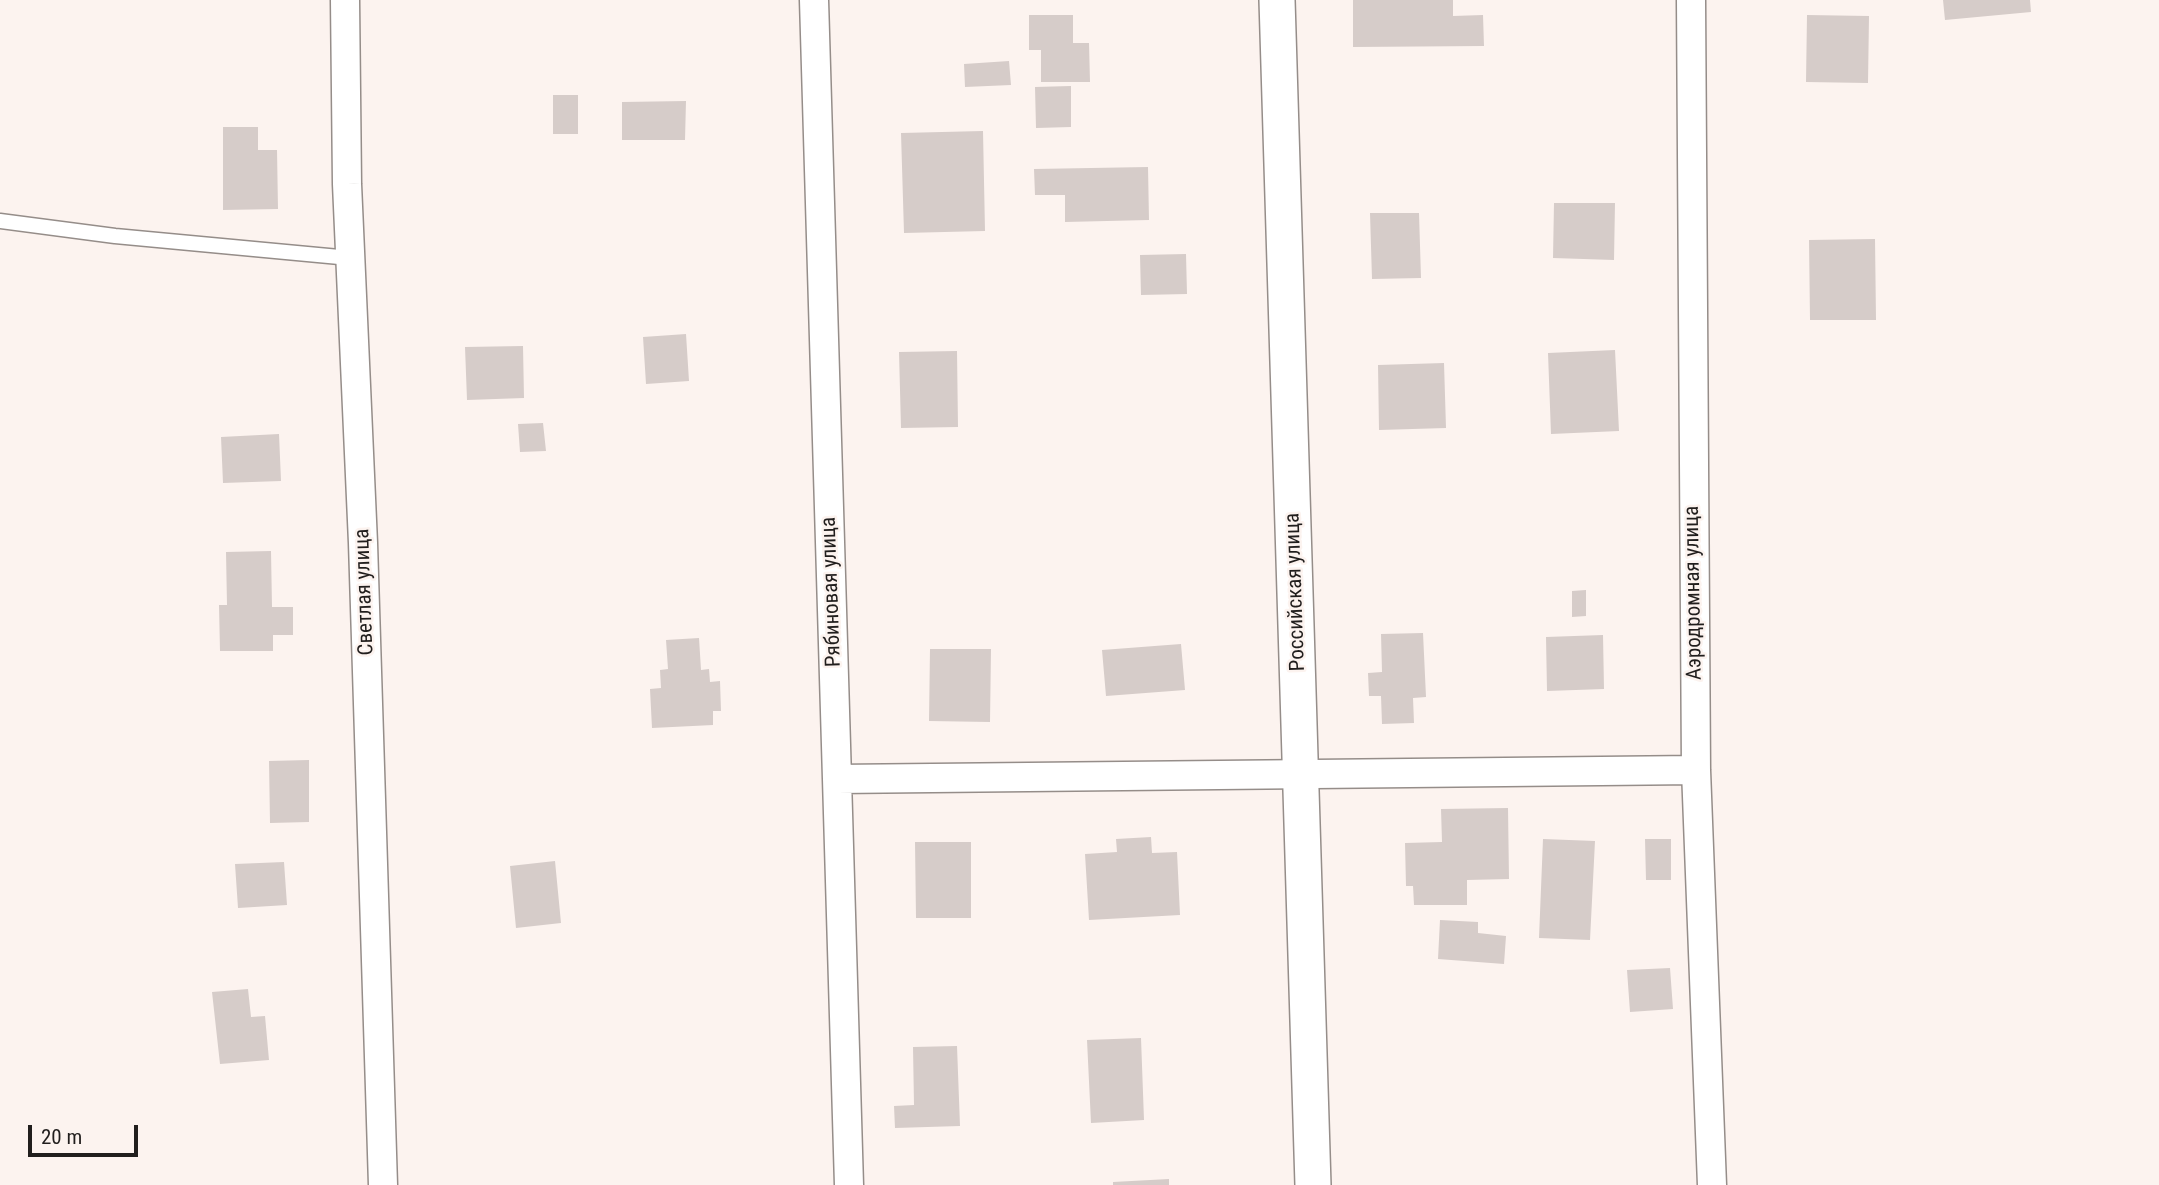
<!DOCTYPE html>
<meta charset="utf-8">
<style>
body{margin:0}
#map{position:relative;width:2159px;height:1185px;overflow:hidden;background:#fcf3ef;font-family:"Roboto Condensed",sans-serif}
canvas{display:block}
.scale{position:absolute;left:28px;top:1125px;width:110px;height:32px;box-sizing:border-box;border:4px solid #211e1d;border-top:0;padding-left:9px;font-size:21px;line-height:24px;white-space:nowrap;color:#211e1d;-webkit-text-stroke:5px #fcf3ef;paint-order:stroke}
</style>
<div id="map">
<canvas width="2159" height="1185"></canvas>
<div class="scale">20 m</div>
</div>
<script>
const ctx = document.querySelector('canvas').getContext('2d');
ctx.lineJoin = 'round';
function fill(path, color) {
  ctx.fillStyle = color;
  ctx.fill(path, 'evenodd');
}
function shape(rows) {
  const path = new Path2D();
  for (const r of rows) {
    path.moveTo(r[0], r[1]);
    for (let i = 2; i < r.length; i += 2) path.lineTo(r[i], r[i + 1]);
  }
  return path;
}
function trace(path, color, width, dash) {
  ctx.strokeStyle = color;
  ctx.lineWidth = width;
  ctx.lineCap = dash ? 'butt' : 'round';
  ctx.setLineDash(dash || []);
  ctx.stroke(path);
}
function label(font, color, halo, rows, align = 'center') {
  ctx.font = font + ' "Roboto Condensed",sans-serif';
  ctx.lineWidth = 5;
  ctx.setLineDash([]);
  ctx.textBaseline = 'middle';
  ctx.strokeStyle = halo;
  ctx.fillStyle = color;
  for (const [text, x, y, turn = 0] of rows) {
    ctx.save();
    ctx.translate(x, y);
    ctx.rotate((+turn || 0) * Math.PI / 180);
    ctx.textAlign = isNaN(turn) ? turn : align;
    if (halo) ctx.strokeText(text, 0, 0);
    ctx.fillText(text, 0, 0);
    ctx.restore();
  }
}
fill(shape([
 [1353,0,1453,0,1453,16,1483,15,1484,46,1353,47],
 [1943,0,2030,0,2031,12,1945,20],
 [1029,15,1073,15,1073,43,1089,43,1090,82,1041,82,1041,50,1029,50],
 [1807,15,1869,16,1868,83,1806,82],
 [1009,61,1011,85,965,87,964,64],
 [1071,86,1071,127,1036,128,1035,87],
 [553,95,578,95,578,134,553,134],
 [686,101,685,140,622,140,622,102],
 [223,127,258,127,258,150,277,150,278,209,223,210],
 [983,131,985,231,904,233,901,133],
 [1148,167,1149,220,1065,222,1065,195,1035,195,1034,169],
 [1554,203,1615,203,1614,260,1553,258],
 [1370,213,1419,213,1421,278,1372,279],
 [1875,239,1876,320,1810,320,1809,240],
 [1186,254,1187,294,1141,295,1140,255],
 [686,334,689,381,646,384,643,337],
 [523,346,524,398,467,400,465,347],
 [1615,350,1619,431,1551,434,1548,353],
 [957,351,958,427,901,428,899,352],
 [1444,363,1446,428,1379,430,1378,365],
 [543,423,546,451,520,452,518,424],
 [279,434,281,481,223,483,221,437],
 [271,551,272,607,293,607,293,635,273,635,273,651,220,651,219,605,227,605,226,552],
 [1586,590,1586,616,1572,617,1572,591],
 [1423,633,1426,697,1413,698,1414,723,1382,724,1381,696,1369,696,1368,673,1382,672,1381,634],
 [1603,635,1604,689,1547,691,1546,637],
 [699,638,701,670,709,669,710,682,720,681,721,711,713,711,713,725,652,728,650,689,661,688,660,670,668,669,666,640],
 [1181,644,1185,690,1106,696,1102,650],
 [930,649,991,649,990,722,929,721],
 [309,760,309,822,270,823,269,761],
 [1508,808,1509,879,1467,880,1467,905,1414,905,1413,886,1406,886,1405,843,1442,842,1441,809],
 [1151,837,1152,853,1177,852,1180,915,1089,920,1085,854,1117,852,1116,839],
 [1543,839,1595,841,1590,940,1539,938],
 [1645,839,1671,839,1671,880,1646,880],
 [915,842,971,842,971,918,916,918],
 [555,861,561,923,516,928,510,866],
 [284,862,287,905,238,908,235,864],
 [1440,920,1478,922,1478,933,1506,936,1504,964,1438,959],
 [1670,968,1673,1009,1630,1012,1627,970],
 [248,989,251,1017,265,1016,269,1060,220,1064,212,992],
 [1141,1038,1144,1120,1091,1123,1087,1040],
 [957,1046,960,1126,895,1128,894,1106,914,1105,913,1047],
 [1169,1179,1169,1185,1113,1185,1113,1182]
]), '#d6ccc9');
const service = shape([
 [0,221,115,236,350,258]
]);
const minor = shape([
 [345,0,347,184,363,543,383,1185],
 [814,0,849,1185],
 [1691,0,1696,770,1712,1185],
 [837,779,1696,770]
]);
const tertiary = shape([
 [1277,0,1313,1185]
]);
trace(service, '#958d89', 17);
trace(minor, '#958d89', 31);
trace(tertiary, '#958d89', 38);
trace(service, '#fff', 14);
trace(minor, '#fff', 28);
trace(tertiary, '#fff', 35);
label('21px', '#211e1d', '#fcf3ef', [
 ["Светлая улица",365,592,-92],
 ["Рябиновая улица",832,592,-92],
 ["Российская улица",1296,592,-92],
 ["Аэродромная улица",1694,593,-91]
]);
</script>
